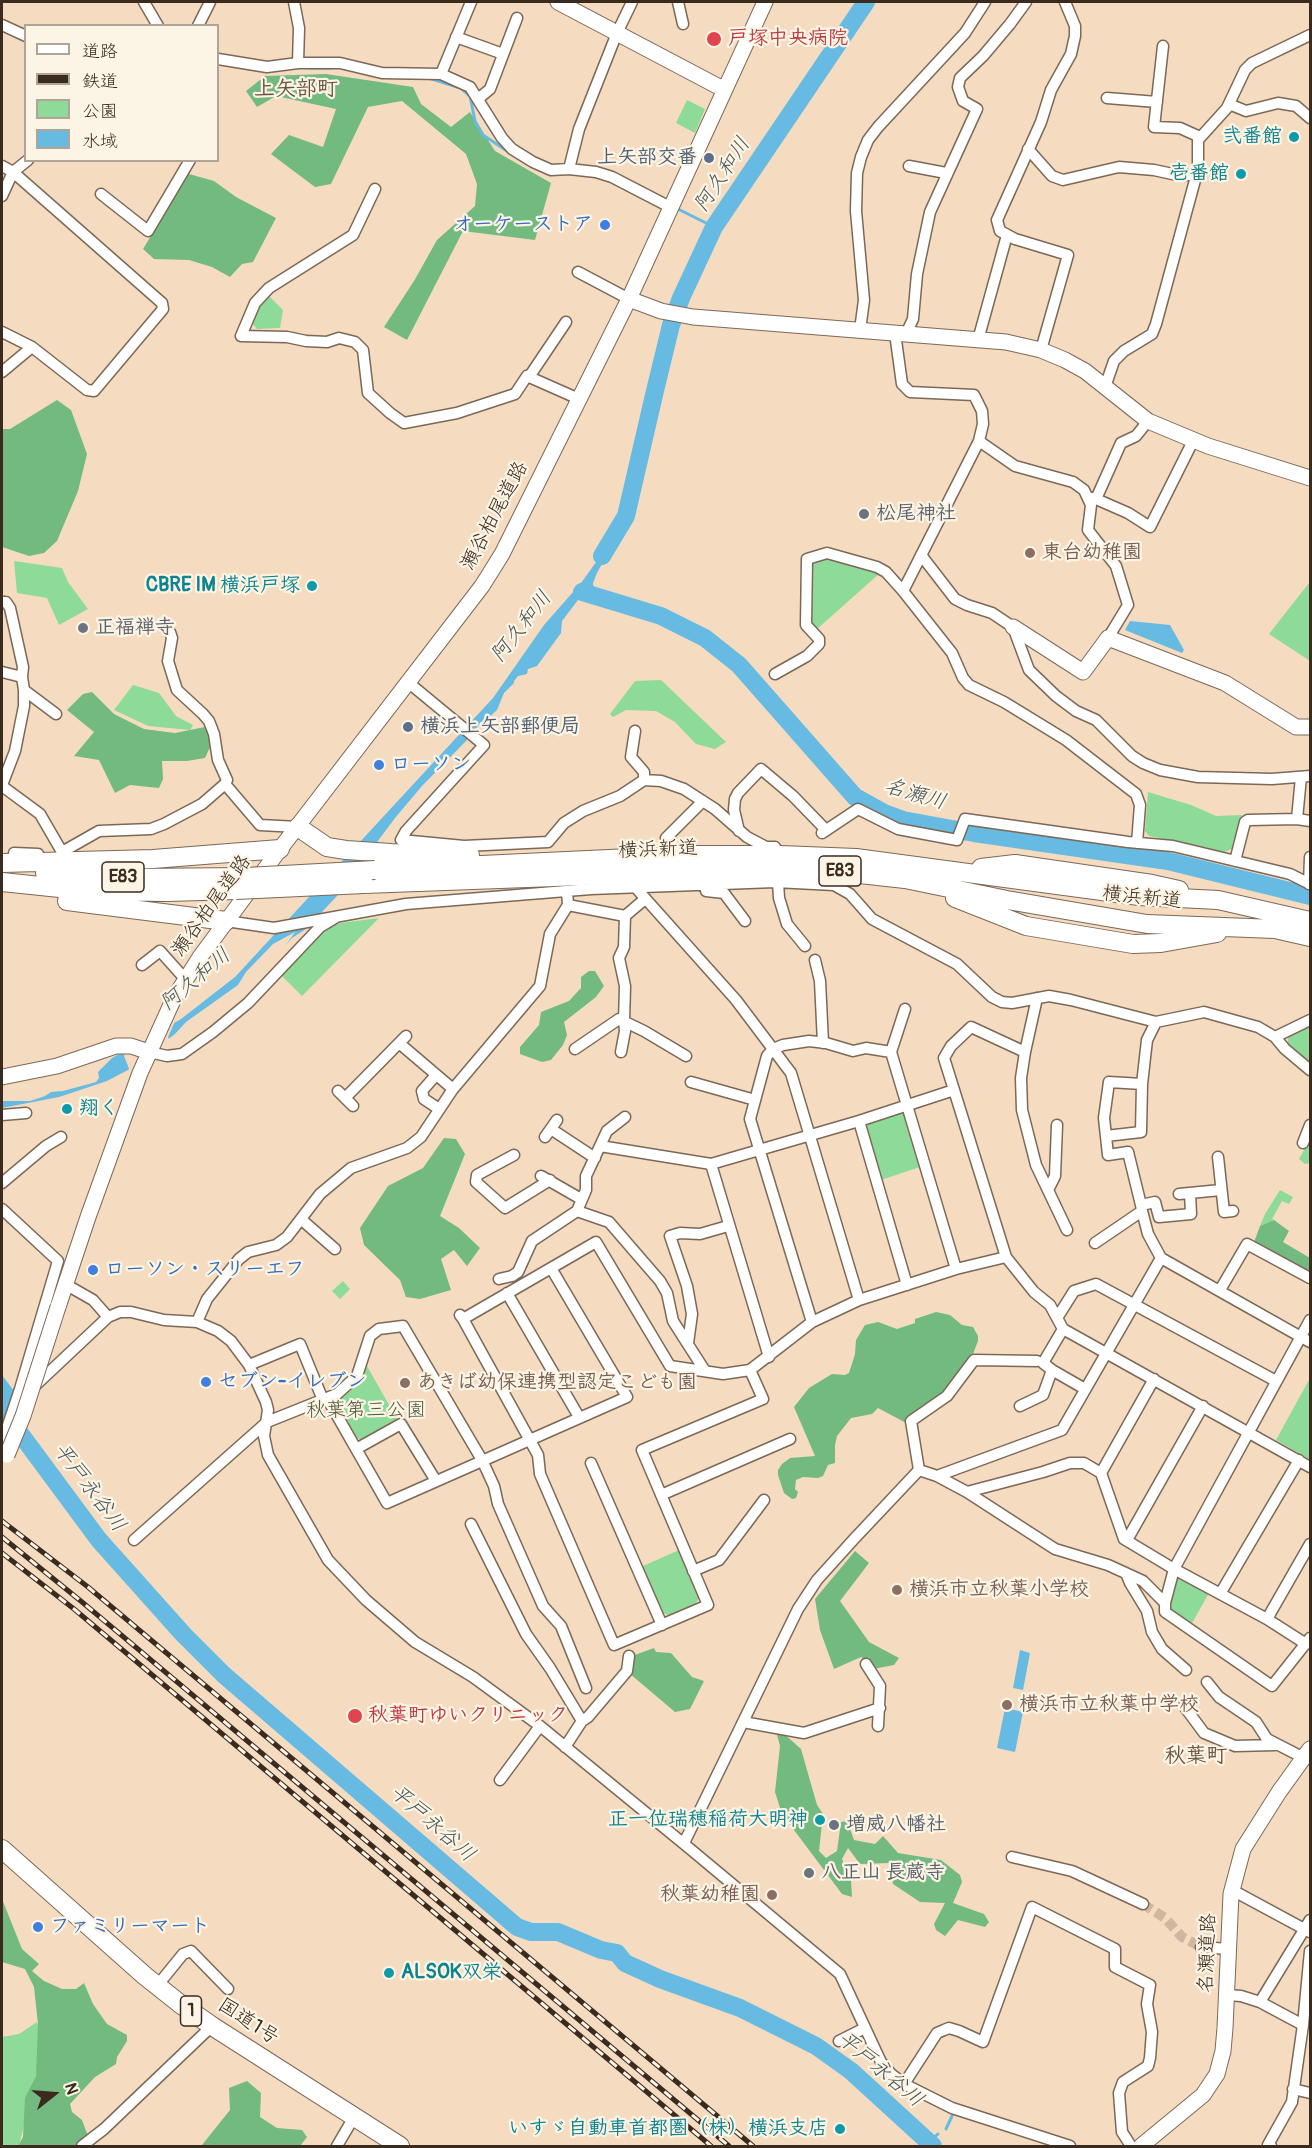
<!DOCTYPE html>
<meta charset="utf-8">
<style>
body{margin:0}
#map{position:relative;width:1312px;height:2148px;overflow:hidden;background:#f5dcc0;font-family:Pangolin,"Klee One",sans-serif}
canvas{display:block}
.frame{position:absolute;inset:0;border:3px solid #3b2a1e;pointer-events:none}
.legend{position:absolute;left:24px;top:24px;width:195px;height:138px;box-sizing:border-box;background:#fcf5e5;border:2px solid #afa495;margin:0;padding:8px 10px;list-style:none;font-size:18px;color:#3b2a1e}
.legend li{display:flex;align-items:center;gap:12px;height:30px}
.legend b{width:30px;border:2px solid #afa495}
.north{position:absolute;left:24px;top:2064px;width:60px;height:60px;-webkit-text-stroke:4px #fcf5e5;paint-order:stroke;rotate:73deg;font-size:16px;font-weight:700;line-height:24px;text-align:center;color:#3b2a1e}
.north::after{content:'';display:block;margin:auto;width:21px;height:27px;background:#3b2a1e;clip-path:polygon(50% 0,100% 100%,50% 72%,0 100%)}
</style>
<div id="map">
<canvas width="1312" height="2148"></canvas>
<div class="frame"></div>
<ul class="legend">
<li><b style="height:8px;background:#fff"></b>道路</li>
<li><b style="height:8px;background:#3b2a1e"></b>鉄道</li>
<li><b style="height:16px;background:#8eda98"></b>公園</li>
<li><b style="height:16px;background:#67bbe3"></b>水域</li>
</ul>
<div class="north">N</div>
</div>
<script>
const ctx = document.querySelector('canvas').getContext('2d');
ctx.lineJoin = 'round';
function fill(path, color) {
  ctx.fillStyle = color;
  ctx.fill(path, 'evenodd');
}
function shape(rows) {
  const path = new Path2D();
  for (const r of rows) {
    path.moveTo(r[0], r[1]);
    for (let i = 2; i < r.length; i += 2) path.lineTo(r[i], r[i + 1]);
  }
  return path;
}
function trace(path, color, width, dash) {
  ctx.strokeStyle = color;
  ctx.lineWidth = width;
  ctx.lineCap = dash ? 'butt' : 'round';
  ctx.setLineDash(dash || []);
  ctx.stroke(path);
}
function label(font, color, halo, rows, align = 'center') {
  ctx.font = font + ' Pangolin,"Klee One",sans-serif';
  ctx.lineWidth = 4.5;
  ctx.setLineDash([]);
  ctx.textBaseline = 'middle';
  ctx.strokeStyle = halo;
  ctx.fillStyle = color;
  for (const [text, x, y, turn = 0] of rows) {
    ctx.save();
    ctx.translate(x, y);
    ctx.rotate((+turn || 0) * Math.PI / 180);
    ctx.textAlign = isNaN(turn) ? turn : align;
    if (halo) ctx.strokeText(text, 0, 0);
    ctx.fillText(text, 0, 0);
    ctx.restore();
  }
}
fill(shape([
 [687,100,705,109,695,133,676,123],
 [269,296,283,310,280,328,257,329,252,323,259,306,265,298],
 [828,558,880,573,816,630,810,623,811,563],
 [14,561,62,568,68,582,88,609,59,625,47,598,17,593],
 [1309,583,1310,584,1310,661,1269,634],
 [661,680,726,742,715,749,696,744,675,722,656,711,626,710,613,717,610,714,635,681],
 [133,685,159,693,176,716,193,725,190,730,148,726,114,710],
 [1148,792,1191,805,1216,816,1242,815,1235,847,1223,853,1198,846,1149,836,1145,831],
 [379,918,302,996,280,974,324,930,340,923],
 [1310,1025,1310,1063,1288,1043,1288,1037],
 [903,1112,920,1167,881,1180,866,1127,867,1124],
 [1310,1139,1310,1163,1305,1164,1299,1159],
 [1280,1190,1293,1197,1289,1204,1282,1201,1272,1219,1274,1220,1260,1226,1265,1214],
 [343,1281,350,1289,340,1299,332,1291],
 [367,1366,397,1419,361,1440,356,1437,338,1405,339,1400,362,1381],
 [1310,1378,1310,1448,1309,1459,1276,1440],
 [679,1550,699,1597,696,1604,671,1616,663,1613,641,1567],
 [1174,1574,1209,1593,1191,1625,1168,1610],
 [37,2022,41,2032,38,2066,19,2146,2,2146,2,2037,19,2034]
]), '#8eda98');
fill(shape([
 [326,74,413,87,421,104,451,127,470,112,495,151,551,183,535,240,463,231,407,340,384,327,414,281,437,240,475,206,477,184,466,154,402,101,368,107,331,184,315,187,271,154,289,135,323,147,336,109,276,96,257,107,246,91,265,76],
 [189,174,214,181,236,197,276,218,253,262,242,264,230,277,212,267,189,260,154,259,143,249],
 [57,400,71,410,87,454,78,491,57,541,44,553,29,556,2,547,2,429,10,429],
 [92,692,114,714,144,729,175,733,205,727,212,743,205,758,187,761,162,761,163,779,159,788,130,785,115,793,99,760,74,756,94,732,67,710,83,694],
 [589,971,595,971,604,986,596,997,564,1022,567,1035,563,1045,551,1060,542,1062,520,1054,520,1047,539,1025,541,1012,569,1001,581,988,581,977],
 [444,1138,456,1139,465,1154,440,1216,459,1228,480,1248,467,1266,454,1250,441,1259,451,1290,420,1299,406,1297,400,1280,364,1245,360,1228,388,1186,423,1168],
 [1274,1220,1289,1231,1283,1242,1310,1258,1310,1272,1254,1242,1260,1226],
 [936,1312,950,1315,962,1325,973,1327,978,1336,978,1341,969,1364,946,1394,908,1424,878,1408,872,1414,851,1418,837,1436,835,1445,835,1463,828,1465,823,1476,818,1478,803,1477,796,1480,795,1489,798,1492,796,1498,792,1499,784,1493,778,1475,778,1470,782,1464,790,1458,815,1456,794,1407,809,1388,832,1374,845,1375,849,1373,855,1354,856,1340,865,1325,878,1322,897,1329,915,1323,915,1319],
 [855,1551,869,1563,840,1601,869,1642,899,1658,894,1665,873,1669,861,1657,834,1669,820,1630,815,1599],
 [654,1648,656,1652,671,1653,692,1677,704,1681,690,1709,675,1712,629,1673,632,1656],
 [783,1733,801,1749,817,1805,823,1814,819,1851,826,1858,837,1851,841,1822,847,1821,854,1840,875,1844,883,1836,898,1853,941,1860,960,1875,962,1882,953,1903,984,1914,989,1922,985,1927,958,1920,945,1936,936,1930,934,1924,945,1903,920,1902,893,1884,890,1863,860,1864,848,1848,842,1859,851,1880,852,1897,842,1894,782,1814,775,1792,780,1746,777,1735],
 [2,1899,22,1949,39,1964,32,1971,44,1981,62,1989,76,1989,84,1983,93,2004,107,2024,127,2035,127,2041,117,2057,116,2064,95,2077,70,2104,72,2112,82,2120,88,2136,81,2146,18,2146,23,2137,25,2098,36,2076,38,2024,34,1987,25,1969,2,1962],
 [247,2081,261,2093,260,2117,277,2128,302,2130,307,2137,300,2146,190,2146,202,2145,230,2110,229,2088]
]), '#72ba80');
fill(shape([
 [627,519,597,573,593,583,594,592,610,598,598,599,583,597,578,600,562,621,561,633,537,666,528,669,527,674,518,676,514,681,514,683,504,693,497,710,485,721,481,722,466,741,422,786,395,818,337,896,306,929,292,938,286,945,295,932,273,944,246,972,238,985,186,1022,175,1034,128,1070,107,1081,59,1097,2,1108,2,1101,30,1101,45,1096,51,1092,63,1091,96,1082,99,1078,98,1072,112,1058,181,1019,235,977,493,698,544,625,581,583],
 [1130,621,1170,625,1184,650,1182,653,1125,630],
 [2,1375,14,1391,6,1419,2,1414],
 [1020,1650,1030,1653,1023,1690,1013,1688],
 [1005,1708,1023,1712,1015,1752,997,1748]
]), '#67bbe3');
fill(shape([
 [176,1019,168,1037,170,1042,130,1071,124,1056,127,1046]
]), '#f5dcc0');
trace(shape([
 [237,67,257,70],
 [311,68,331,68],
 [429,78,457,87],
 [463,90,470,96,475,121,483,135,507,151],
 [676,208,714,227],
 [946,2129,952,2116],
 [929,2142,938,2134]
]), '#67bbe3', 3);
trace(shape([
 [602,556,626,516,654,395,671,325,681,298,714,227,866,2],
 [582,592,661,616,705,638,739,665,855,797,884,813,903,820,974,833,1168,861,1310,896],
 [2,1398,5,1413,99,1540,183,1634,224,1675,517,1927,531,1932,558,1932,601,1950,617,1953,625,1963,660,1979,740,2008,816,2046,851,2071,933,2146]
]), '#67bbe3', 18);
trace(shape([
 [1143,1904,1165,1918,1182,1937,1201,1947]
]), '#d0b8a0', 10, [10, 5]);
const street = shape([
 [144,2,158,26],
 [294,2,299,28,298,63],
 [678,2,683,24],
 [2,25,26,36],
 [198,26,210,2],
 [456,37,503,54],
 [1163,46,1154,127,1180,128,1200,137],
 [218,59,267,67,298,63,340,63,382,73,441,74,470,87,502,138,512,149,533,162,551,170,569,169,596,172,612,177,670,207],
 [441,74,471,2],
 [1107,98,1157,102],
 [478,99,490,89,517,18],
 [1229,104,1246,111,1278,103,1296,106,1310,118],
 [1028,149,1052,176,1063,180,1119,167,1154,170,1177,175,1196,175],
 [2,166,13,172,162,303,163,309,94,391,87,390,32,347,2,332],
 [909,166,946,173],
 [569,169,579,129,617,33,632,2],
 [375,189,353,235,269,288,255,303,241,336,287,337,306,341,327,342,339,338,355,342,363,350,368,393,390,413,404,423,457,413,515,394,527,376,579,399],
 [101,194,148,231,190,160],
 [2,196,13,172,28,160],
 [578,272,629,299],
 [860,330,864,300,856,211,857,173,861,157,868,140,878,127,965,33,985,2],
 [895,333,902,384,910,392,974,395,982,411,983,424,979,441,903,591],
 [906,334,913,319,917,274,930,212,977,109,963,101,958,87,960,78,983,56,1010,24,1026,2],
 [978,340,1007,235],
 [1041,350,1068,255,1015,239,1000,231,997,220,1041,122,1051,90,1071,54,1075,36,1075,26,1065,2],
 [2,372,32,347],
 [529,377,566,322],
 [1105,387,1114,361,1124,351,1152,334,1156,324,1198,169,1198,140,1227,108,1245,70,1252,63,1310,35],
 [979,441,1015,466,1073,482,1084,490,1091,505,1088,530,1116,566,1128,605,1108,638],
 [1088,497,1096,499,1128,513,1150,527,1193,441],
 [1096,499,1121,443,1136,436,1148,421],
 [921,555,955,599,967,605,992,613,1013,627,1029,670,1056,696,1076,711,1096,720,1132,756,1143,763,1160,770,1198,777,1272,779,1310,776],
 [2,602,6,602,10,608,23,667,22,677,24,690,24,706,15,751,2,785],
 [170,632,172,638,168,661,177,690,203,714,209,721,214,734,218,760,227,780,225,784,260,825,298,827],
 [2,672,22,677],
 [775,674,807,656,819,644,819,639,806,625,807,559,827,553,877,567,886,572,903,591,952,653,963,678,969,685,1004,702,1066,740,1136,794,1140,805,1137,843],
 [409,683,484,745,406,831,401,840,464,846,548,842,564,823,583,811,620,796,644,780,661,781,684,789,715,809,747,837,766,847,775,847],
 [24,690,56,714],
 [635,731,631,757,644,772,644,780],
 [2,786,40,814,62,852,99,831,151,829,164,824,202,804,225,784],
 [1297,819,1301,777],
 [739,831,734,810,735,799,738,793,761,769,793,796,826,830],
 [822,833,858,809,898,829,957,840,965,819,1128,842,1173,846,1290,874,1310,884],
 [666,838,703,801],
 [14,853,38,854],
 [1235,861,1245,822,1248,820,1297,819,1310,821],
 [778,882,779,898,787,924,805,946],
 [1309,884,1310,857],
 [636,888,736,1000,791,1073,859,1300],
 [706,891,724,893,745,921],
 [568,905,625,916],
 [226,921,274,928,406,904,591,889,775,882,834,885,850,894,872,919,957,964,992,997,1002,1002,1012,1003,1049,996,1071,1000,1156,1022,1204,1012,1258,1027,1275,1037,1310,1020],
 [815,960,820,981,823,1043],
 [142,965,160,951,186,980],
 [905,1009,891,1052,956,1269],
 [1275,1037,1285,1049,1310,1070],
 [399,1043,453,1089],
 [575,1049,619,1019,644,1031,686,1056],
 [149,1052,167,1056,182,1054,213,1032,248,1003,320,927,335,918],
 [621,1052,625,1031,624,1021,625,986,619,958,624,947,625,916,645,899],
 [1025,1052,1021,1078,1022,1110,1036,1165,1067,1230],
 [436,1075,422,1091,424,1099,439,1109],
 [691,1082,755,1100],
 [954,1090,1006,1257,1034,1292,1050,1305,1063,1329,1310,1467],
 [338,1091,353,1106],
 [345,1098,406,1036],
 [2,1115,26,1113],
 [859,1121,907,1285],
 [551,1129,595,1158],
 [1106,1136,1141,1132,1142,1084],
 [545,1137,557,1120],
 [1303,1143,1310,1125],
 [600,1146,711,1164,769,1357],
 [514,1155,477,1175,476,1182,505,1208,550,1180],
 [1218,1157,1224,1212,1233,1211],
 [711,1164,859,1121,954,1090,944,1058,951,1046,971,1027,1025,1052,1037,998],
 [541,1176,581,1199],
 [2,1183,46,1146,61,1137],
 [1048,1190,1055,1176,1057,1125],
 [1179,1194,1221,1190],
 [1141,1205,1128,1152,1108,1155,1104,1118,1109,1082,1142,1084,1147,1040,1156,1022],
 [2,1209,58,1261,20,1389,2,1443],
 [577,1211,609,1222,660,1281,667,1293,673,1321,705,1371],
 [302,1220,335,1249],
 [1095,1243,1142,1211,1141,1205,1155,1202,1159,1217,1191,1214,1190,1193],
 [1161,1258,1310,1342],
 [499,1279,512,1276,518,1272,532,1241,577,1211,586,1190,586,1176,607,1131,625,1117],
 [65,1284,93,1300,108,1317],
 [1220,1290,1247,1244,1310,1278],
 [507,1293,579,1417],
 [460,1315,463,1319,596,1242,670,1366,723,1374,750,1370,812,1322,859,1300,956,1269,1006,1257],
 [1057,1318,1074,1291,1096,1284,1276,1381],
 [463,1319,538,1455,540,1474,614,1645,708,1605,642,1450,763,1399,750,1370],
 [197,1322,207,1299,239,1259,248,1252,276,1245,287,1237,320,1194,351,1168,407,1148,421,1137,453,1089,540,986,550,934,568,905,567,891],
 [812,1322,750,1119,767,1056,773,1049,783,1045,809,1041,826,1043,853,1051,866,1048,891,1052],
 [1063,1329,1043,1363,1052,1370,1085,1389],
 [688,1343,692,1314,687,1286,670,1236,680,1233,700,1234,728,1226],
 [249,1365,300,1344,323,1400],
 [20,1389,24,1396,108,1317,120,1312,131,1312,164,1320,197,1322,218,1331,231,1341,249,1365,266,1402,268,1410,264,1436,268,1455,328,1560,366,1600,415,1642,473,1677,540,1726,689,1848,840,1974,881,2062,891,2074,904,2084,952,2108,1070,2146],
 [327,1398,387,1503,627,1397,551,1268],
 [1020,1406,1043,1395,1052,1370],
 [356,1449,401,1424,436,1481],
 [591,1463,662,1625],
 [919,1470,911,1421,947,1396,974,1360,1037,1361],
 [1101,1473,1154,1379],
 [937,1476,967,1492,1055,1549,1108,1565,1143,1581,1165,1603,1174,1569,1310,1320],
 [967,1492,1043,1472,1070,1463,1084,1463,1101,1473,1124,1539,1174,1569,1267,1619,1306,1644],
 [661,1495,790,1439],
 [471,1524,526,1634,550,1668,582,1721,565,1747],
 [134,1540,267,1422,337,1394,357,1376,370,1336,379,1329,403,1326,482,1460,494,1486,498,1504,543,1606,561,1626,586,1688],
 [1127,1540,1203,1406],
 [693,1571,719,1560,764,1500],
 [1126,1573,1130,1583,1147,1611,1152,1632,1162,1649,1186,1670],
 [1220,1594,1299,1460],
 [1165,1603,1165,1612,1272,1686,1310,1638],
 [1267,1619,1310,1544],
 [866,1664,880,1686,878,1726],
 [1207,1682,1219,1697,1256,1722,1267,1739,1304,1758],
 [1184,1706,1204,1733,1235,1746,1275,1745],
 [582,1721,588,1717,627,1671,629,1656],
 [743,1722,804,1733,880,1708],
 [500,1780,540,1726],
 [684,1843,798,1609,817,1580,854,1539,919,1470,937,1476,1062,1430,1161,1258,1148,1234,1142,1211],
 [1012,1857,1072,1871,1143,1904],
 [1232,1890,1310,1932],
 [1201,1947,1229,1949],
 [157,1986,183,1954,191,1951,228,1989],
 [1227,1995,1241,1996,1260,2002,1310,1920],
 [1260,2002,1303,2025],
 [839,2041,865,2028],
 [904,2084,937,2033,944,2030,949,2028,959,2031,983,2042,1032,1907,1115,1949,1115,1967,1150,1985,1147,2004,1152,2032,1150,2058,1148,2066,1123,2082,1119,2093,1122,2132,1131,2146],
 [1293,2089,1310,2093],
 [82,2146,104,2129,212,2026],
 [337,2146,354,2117],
 [1271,2146,1268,2145,1292,2102,1303,2025,1310,1951]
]);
const secondary = shape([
 [558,2,723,89],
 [629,299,661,311,693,317,1006,342,1041,350,1065,360,1085,371,1148,421,1208,446,1310,478],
 [1013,627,1083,672,1108,638,1225,683,1296,727,1310,727],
 [2,1077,57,1066,116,1046,131,1046,149,1052],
 [58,1307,88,1217,140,1073,174,998,200,957,280,849,482,586,502,554,629,299,765,2],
 [1141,2146,1203,2095,1217,2074,1223,2051,1225,2028,1231,1894,1243,1849,1279,1792,1310,1749]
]);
const highway = shape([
 [298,827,327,847,346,850,391,853,470,855],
 [2,863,153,859,280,849],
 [981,868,1015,864,1152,884,1179,890],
 [375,870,694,855,780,855,856,858,1139,896,1218,900,1310,921],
 [45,873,134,878,246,877],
 [2,882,89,891,168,892,236,890],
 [364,884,772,869,833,871,905,879,1007,900,1147,924,1275,929,1310,937],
 [955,898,1026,926,1133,944,1161,943,1217,933],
 [67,901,226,921],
 [2,1849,145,1976,179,2003,212,2026,400,2146]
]);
trace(street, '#7c6857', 13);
trace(secondary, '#7c6857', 17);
trace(highway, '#7c6857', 20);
trace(street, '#fff', 10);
trace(secondary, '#fff', 15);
trace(highway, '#fff', 18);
const rail = shape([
 [2,1521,88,1587,753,2146],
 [2,1537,82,1602,729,2146],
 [2,1553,74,1609,711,2146]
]);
trace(rail, '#3b2a1e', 5);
trace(rail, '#fcf5e5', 3, [9]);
const secondaryBridge = shape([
 [7,1455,23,1416,58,1307]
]);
const highwayBridge = shape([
 [246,877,375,870],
 [236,890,364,884]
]);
trace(secondaryBridge, '#7c6857', 17, []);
trace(highwayBridge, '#7c6857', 20, []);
trace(secondaryBridge, '#fff', 15);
trace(highwayBridge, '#fff', 18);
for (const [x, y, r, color] of [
 [714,39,8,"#e0444e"],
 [1294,137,6,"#0f9aa8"],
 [709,158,6,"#5c6f8a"],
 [1241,174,6,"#0f9aa8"],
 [605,225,6,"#3f7fe0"],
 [864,514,6,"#6b7280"],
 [1030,553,6,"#8d6e63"],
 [312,586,6,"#0f9aa8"],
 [83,628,6,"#6b7280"],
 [408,727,6,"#5c6f8a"],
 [379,765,6,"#3f7fe0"],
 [67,1109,6,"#0f9aa8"],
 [93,1270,6,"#3f7fe0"],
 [206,1382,6,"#3f7fe0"],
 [405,1383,6,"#8d6e63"],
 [897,1590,6,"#8d6e63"],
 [1007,1705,6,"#8d6e63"],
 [355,1716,8,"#e0444e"],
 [820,1820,6,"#0f9aa8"],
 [834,1825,6,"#6b7280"],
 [809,1873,6,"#6b7280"],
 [772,1895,6,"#8d6e63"],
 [38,1927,6,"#3f7fe0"],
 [389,1973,6,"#0f9aa8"],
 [840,2129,6,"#0f9aa8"]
]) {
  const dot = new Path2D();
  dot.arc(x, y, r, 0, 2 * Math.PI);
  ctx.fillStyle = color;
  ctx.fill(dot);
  trace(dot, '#fcf5e5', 2);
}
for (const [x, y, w] of [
 [840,871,42],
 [123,877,42],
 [191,2011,21]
]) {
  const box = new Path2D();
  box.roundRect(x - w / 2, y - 15, w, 30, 4.5);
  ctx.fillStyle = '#fcf5e5';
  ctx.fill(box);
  trace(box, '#3b2a1e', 1.5);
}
label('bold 18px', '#3b2a1e', null, [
 ["E83",840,871],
 ["E83",123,877],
 ["1",191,2011]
]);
label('bold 20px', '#be3a42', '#fcf5e5', [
 ["戸塚中央病院",728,39],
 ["秋葉町ゆいクリニック",368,1716]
], 'left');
label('bold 20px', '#0d838f', '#fcf5e5', [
 ["弐番館",1282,137],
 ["壱番館",1229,174],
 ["CBRE IM 横浜戸塚",300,586],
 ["翔く",79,1109,"left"],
 ["正一位瑞穂稲荷大明神",808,1820],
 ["ALSOK双栄",401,1973,"left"],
 ["いすゞ自動車首都圏（株）横浜支店",828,2129]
], 'right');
label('bold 20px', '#4e5e75', '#fcf5e5', [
 ["上矢部交番",697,158],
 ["横浜上矢部郵便局",420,727,"left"]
], 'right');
label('bold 20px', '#366cbe', '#fcf5e5', [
 ["オーケーストア",593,225,"right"],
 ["ローソン",391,765],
 ["ローソン・スリーエフ",105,1270],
 ["セブン-イレブン",218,1382],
 ["ファミリーマート",50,1927]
], 'left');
label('bold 20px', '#5b616d', '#fcf5e5', [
 ["松尾神社",876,514],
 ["正福禅寺",95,628],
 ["増威八幡社",846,1825],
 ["八正山 長蔵寺",821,1873]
], 'left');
label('20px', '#3b2a1e', '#fcf5e5', [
 ["瀬谷柏尾道路",495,516,-62],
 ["横浜新道",658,850,-2],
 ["横浜新道",1142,898,6],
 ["瀬谷柏尾道路",212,906,-54],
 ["名瀬道路",1208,1953,-88],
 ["国道1号",248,2022,33]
]);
label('bold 20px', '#785e54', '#fcf5e5', [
 ["東台幼稚園",1042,553],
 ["あきば幼保連携型認定こども園",417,1383],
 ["横浜市立秋葉小学校",909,1590],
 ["横浜市立秋葉中学校",1019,1705],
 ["秋葉幼稚園",760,1895,"right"]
], 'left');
label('20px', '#50563c', '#fcf5e5', [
 ["秋葉第三公園",366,1411]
]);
label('bold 21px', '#6c5341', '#fcf5e5', [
 ["上矢部町",296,90],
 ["秋葉町",1196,1757]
]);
label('italic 21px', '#485659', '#fcf5e5', [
 ["阿久和川",723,175,-57],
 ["阿久和川",522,627,-52],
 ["名瀬川",915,795,16],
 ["阿久和川",196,980,-40],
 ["平戸永谷川",89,1488,53],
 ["平戸永谷川",432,1824,41],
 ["平戸永谷川",880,2070,40]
]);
</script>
